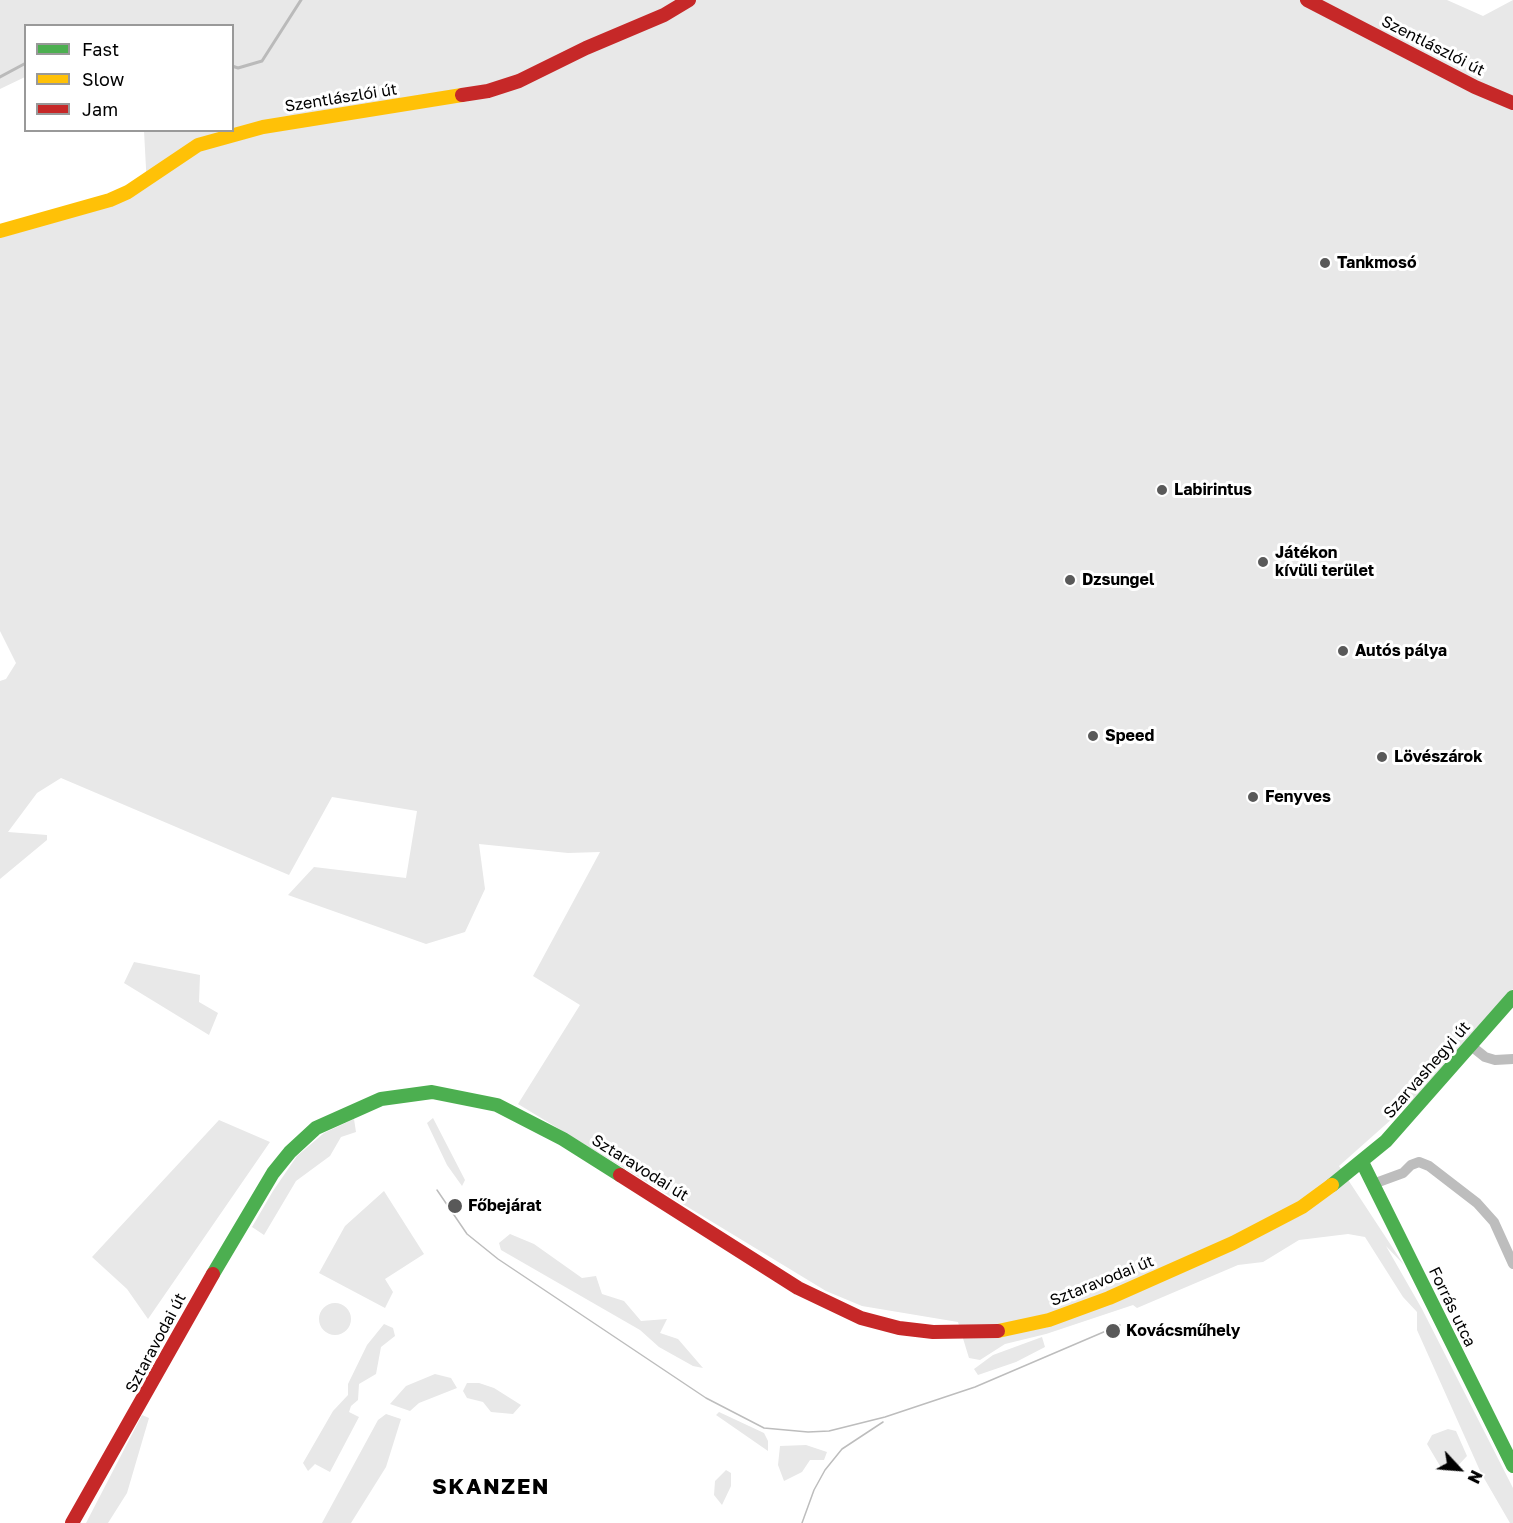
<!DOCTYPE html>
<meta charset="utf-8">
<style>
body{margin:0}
#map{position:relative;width:1513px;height:1523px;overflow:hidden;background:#fff;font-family:"Golos Text",sans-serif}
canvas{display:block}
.legend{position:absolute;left:24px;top:24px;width:210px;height:108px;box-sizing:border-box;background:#fff;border:2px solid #999;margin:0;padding:8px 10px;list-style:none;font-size:18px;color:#000}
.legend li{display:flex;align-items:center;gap:12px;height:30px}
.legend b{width:30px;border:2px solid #999}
.north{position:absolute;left:1429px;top:1439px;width:60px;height:60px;-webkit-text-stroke:4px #fff;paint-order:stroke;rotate:116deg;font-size:16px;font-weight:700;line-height:24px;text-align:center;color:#000}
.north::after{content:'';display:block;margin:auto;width:21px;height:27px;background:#000;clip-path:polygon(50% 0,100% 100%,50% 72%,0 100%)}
</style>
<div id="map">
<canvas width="1513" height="1523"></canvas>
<ul class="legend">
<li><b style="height:8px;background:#4caf50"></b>Fast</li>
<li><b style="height:8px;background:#ffc107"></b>Slow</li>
<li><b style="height:8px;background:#c62828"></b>Jam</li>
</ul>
<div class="north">N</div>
</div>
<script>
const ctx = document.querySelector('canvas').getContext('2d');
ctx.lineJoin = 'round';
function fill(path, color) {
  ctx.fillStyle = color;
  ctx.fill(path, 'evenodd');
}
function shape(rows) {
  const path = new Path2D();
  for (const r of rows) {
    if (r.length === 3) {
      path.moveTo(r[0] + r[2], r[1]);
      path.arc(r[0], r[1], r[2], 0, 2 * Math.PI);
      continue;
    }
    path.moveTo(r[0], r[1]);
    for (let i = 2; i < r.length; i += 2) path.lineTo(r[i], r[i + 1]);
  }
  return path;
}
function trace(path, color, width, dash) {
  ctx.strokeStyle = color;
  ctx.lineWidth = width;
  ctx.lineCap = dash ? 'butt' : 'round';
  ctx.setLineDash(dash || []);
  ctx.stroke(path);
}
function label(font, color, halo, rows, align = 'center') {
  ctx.font = font + ' "Golos Text",sans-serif';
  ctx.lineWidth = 6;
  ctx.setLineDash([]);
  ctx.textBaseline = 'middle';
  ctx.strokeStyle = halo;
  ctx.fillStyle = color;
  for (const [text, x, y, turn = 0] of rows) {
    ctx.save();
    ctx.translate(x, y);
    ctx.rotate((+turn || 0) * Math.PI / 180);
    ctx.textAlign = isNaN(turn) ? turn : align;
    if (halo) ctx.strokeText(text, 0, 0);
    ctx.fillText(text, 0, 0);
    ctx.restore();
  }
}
fill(shape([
 [0,0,1447,0,1483,16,1513,0,1513,989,1420,1094,1339,1166,1404,1265,1386,1246,1422,1309,1513,1488,1513,1523,1510,1523,1481,1473,1417,1330,1417,1312,1403,1297,1365,1237,1348,1234,1299,1240,1263,1262,1238,1265,1137,1308,1133,1305,1046,1334,1005,1344,980,1360,969,1358,958,1322,862,1306,826,1291,518,1104,580,1005,533,976,600,852,568,853,479,844,485,889,465,932,426,944,288,895,314,867,406,878,417,811,332,797,289,875,61,778,37,793,8,832,47,835,47,840,0,879,0,681,6,679,16,663,0,631,0,238,100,208,147,187,144,131,232,130,232,26,26,26,25,77,0,89],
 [134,962,200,975,199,1002,218,1013,209,1035,124,983],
 [433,1118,465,1180,462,1186,447,1165,427,1123],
 [354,1119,356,1132,341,1137,330,1156,296,1181,264,1235,252,1227,273,1191,297,1156,324,1133],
 [219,1120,270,1142,148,1319,127,1289,92,1257],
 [384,1191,424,1254,385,1279,393,1292,385,1308,319,1273,345,1226],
 [510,1234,534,1244,582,1278,596,1276,602,1294,624,1301,641,1321,667,1319,660,1333,678,1339,703,1368,693,1366,659,1347,640,1330,501,1250,499,1243],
 [335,1319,16],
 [384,1324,393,1328,395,1336,381,1347,376,1374,359,1384,358,1400,351,1406,349,1412,359,1417,330,1472,315,1464,308,1471,303,1463,333,1411,348,1395,348,1384,367,1345],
 [1042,1337,1045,1347,1016,1362,978,1375,974,1369,993,1355],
 [435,1374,451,1378,457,1388,419,1403,410,1411,390,1404,406,1386],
 [467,1383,479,1383,494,1388,521,1405,513,1414,491,1412,483,1402,467,1398,463,1391],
 [719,1412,764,1433,768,1441,768,1451,716,1415],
 [386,1414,401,1419,386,1467,351,1523,322,1523,378,1420],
 [142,1415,149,1418,127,1493,108,1523,86,1523],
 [1448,1429,1456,1431,1467,1456,1453,1471,1443,1471,1427,1444,1432,1435],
 [806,1445,827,1452,824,1460,810,1460,802,1472,784,1481,778,1465,780,1446],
 [726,1470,731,1473,731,1486,722,1505,714,1495,715,1481]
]), '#e8e8e8');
trace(shape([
 [232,66,238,68,262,61,301,0],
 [0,77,26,63]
]), '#bababa', 3);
trace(shape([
 [1470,1045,1485,1057,1495,1060,1513,1059],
 [1373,1184,1403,1173,1411,1165,1419,1162,1429,1166,1477,1203,1494,1222,1513,1264]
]), '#bdbdbd', 10);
trace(shape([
 [1362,1162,1513,1466],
 [1332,1185,1386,1141,1513,997],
 [213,1274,273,1173,290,1152,316,1128,381,1099,432,1092,497,1105,563,1139,620,1175]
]), '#4caf50', 14);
trace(shape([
 [0,231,110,200,128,192,198,145,263,127,462,95],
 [998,1331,1049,1320,1109,1298,1233,1243,1302,1207,1332,1185]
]), '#ffc107', 14);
trace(shape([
 [1307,0,1475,87,1513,103],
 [462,95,488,91,519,81,586,48,664,15,689,0],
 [620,1175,798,1288,861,1318,899,1328,933,1332,998,1331],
 [72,1523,213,1274]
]), '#c62828', 14);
trace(shape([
 [437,1190,467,1234,498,1259,706,1398,764,1428,808,1432,829,1431,885,1417,975,1387,1120,1325],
 [802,1523,814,1490,825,1470,842,1449,883,1422]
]), '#bdbdbd', 1.5);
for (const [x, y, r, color] of [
 [1325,263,6,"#595959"],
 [1162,490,6,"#595959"],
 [1263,562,6,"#595959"],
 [1070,580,6,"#595959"],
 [1343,651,6,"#595959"],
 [1093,736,6,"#595959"],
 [1382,757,6,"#595959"],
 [1253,797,6,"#595959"],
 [455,1206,8,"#595959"],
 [1113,1331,8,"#595959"]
]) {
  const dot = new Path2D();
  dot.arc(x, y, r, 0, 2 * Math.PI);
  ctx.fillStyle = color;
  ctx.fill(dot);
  trace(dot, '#fff', 2);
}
label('16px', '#000', '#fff', [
 ["Szentlászlói út",1433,46,27],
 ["Szentlászlói út",341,98,-9],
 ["Szarvashegyi út",1427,1070,-49],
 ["Sztaravodai út",640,1168,32],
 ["Sztaravodai út",1102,1281,-22],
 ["Forrás utca",1452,1307,64],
 ["Sztaravodai út",156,1343,-62]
]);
label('bold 16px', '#000', '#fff', [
 ["Tankmosó",1337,263],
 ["Labirintus",1174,490],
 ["Játékon",1275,553],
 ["kívüli terület",1275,571],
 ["Dzsungel",1082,580],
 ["Autós pálya",1355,651],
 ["Speed",1105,736],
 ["Lövészárok",1394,757],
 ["Fenyves",1265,797],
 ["Főbejárat",468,1206],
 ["Kovácsműhely",1126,1331]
], 'left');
ctx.letterSpacing = '1.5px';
label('bold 22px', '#000', '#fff', [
 ["SKANZEN",491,1487]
]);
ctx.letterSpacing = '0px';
</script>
